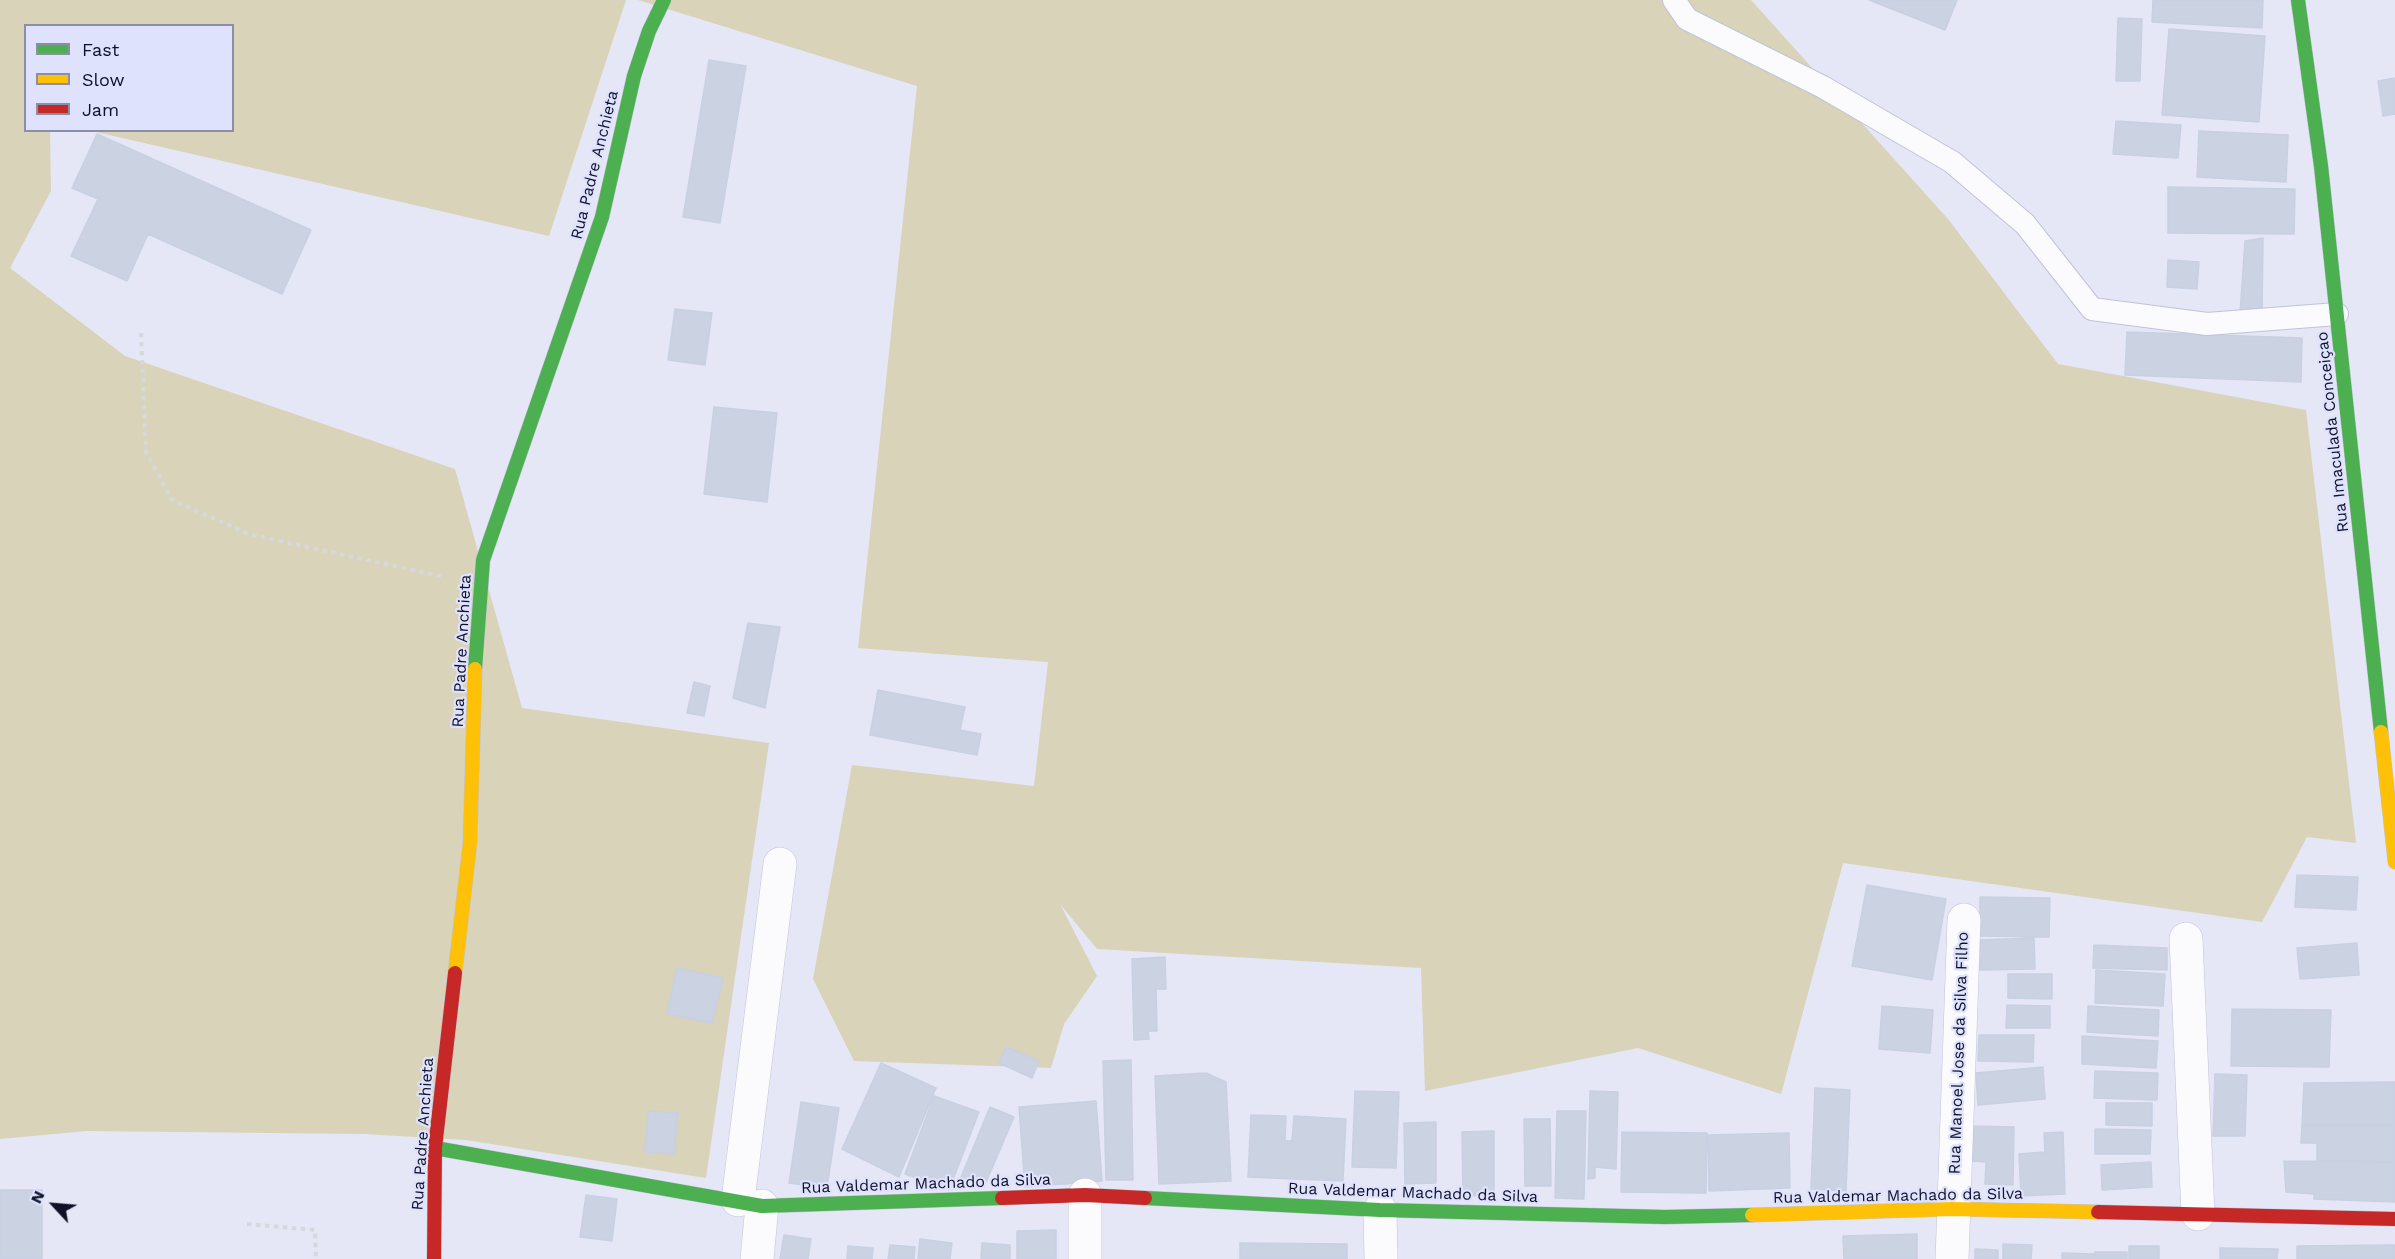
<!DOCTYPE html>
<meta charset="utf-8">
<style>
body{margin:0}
#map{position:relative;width:2395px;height:1259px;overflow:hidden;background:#e5e7f6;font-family:"Work Sans",sans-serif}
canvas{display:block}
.legend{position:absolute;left:24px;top:24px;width:210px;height:108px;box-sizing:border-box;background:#dee2fd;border:2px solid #8c8ea8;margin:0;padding:8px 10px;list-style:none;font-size:18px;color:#101128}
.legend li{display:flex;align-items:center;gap:12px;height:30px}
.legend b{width:30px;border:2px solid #8c8ea8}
.north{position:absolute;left:24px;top:1175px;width:60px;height:60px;-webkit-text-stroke:4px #dee2fd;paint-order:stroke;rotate:296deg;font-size:16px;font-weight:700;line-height:24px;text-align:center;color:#101128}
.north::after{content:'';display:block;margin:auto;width:21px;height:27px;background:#101128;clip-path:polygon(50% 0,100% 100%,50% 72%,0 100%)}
</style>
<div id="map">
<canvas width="2395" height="1259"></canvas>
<ul class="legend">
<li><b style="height:8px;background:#4caf50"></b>Fast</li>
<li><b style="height:8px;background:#ffc107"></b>Slow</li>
<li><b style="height:8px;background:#c62828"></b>Jam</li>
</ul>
<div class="north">N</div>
</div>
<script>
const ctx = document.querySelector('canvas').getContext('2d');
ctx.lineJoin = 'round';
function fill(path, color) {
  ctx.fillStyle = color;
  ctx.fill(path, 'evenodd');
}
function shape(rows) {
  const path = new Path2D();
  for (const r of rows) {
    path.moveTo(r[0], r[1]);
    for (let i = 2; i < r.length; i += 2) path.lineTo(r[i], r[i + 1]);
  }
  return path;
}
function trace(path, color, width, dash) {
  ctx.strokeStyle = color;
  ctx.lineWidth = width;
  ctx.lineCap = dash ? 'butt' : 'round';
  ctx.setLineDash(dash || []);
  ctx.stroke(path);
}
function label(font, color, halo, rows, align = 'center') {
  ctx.font = font + ' "Work Sans",sans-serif';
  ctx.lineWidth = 4.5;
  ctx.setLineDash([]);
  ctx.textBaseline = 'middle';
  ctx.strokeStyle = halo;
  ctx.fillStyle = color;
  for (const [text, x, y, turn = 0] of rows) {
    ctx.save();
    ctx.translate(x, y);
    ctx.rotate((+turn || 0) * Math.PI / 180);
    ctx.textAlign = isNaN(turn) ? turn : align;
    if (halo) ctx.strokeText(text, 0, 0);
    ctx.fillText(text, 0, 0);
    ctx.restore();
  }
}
fill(shape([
 [0,0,626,0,549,236,92,131,232,130,232,26,26,26,26,130,50,131,51,191,10,268,125,356,455,469,522,708,769,743,706,1178,466,1140,364,1134,86,1131,0,1139],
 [638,0,1751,0,1948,219,2058,364,2306,410,2356,843,2307,837,2262,922,1843,863,1781,1094,1638,1048,1425,1091,1421,968,1097,949,1060,904,1097,976,1064,1024,1051,1068,854,1061,813,979,852,765,1034,786,1048,662,858,648,917,86]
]), '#d8d3b9');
const building = shape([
 [1869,0,1957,0,1945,30,1869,0],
 [2153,0,2263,0,2262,28,2152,22,2153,0],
 [2118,18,2142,19,2140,81,2116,81,2118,18],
 [2169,29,2265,36,2259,122,2162,115,2169,29],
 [709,60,746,66,720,223,683,217,709,60],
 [2395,78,2395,114,2383,116,2378,81,2395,78],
 [2116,121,2181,125,2178,158,2113,154,2116,121],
 [2199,131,2288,135,2286,182,2197,177,2199,131],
 [97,134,311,230,282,294,148,234,127,281,71,256,98,199,72,188,97,134],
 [2168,187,2295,189,2294,234,2168,233,2168,187],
 [2263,238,2262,313,2240,313,2245,241,2263,238],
 [2168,260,2199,262,2197,289,2167,287,2168,260],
 [675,309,712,313,705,365,668,360,675,309],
 [2127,332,2302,338,2301,382,2125,375,2127,332],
 [714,407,777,413,767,502,704,494,714,407],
 [748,623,780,627,765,708,733,698,748,623],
 [694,682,710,686,704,716,687,713,694,682],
 [878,690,965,707,960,730,981,734,977,755,870,735,878,690],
 [2297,875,2358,877,2356,910,2295,907,2297,875],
 [1867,885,1946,899,1932,980,1852,966,1867,885],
 [1980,897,2050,898,2049,937,1980,936,1980,897],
 [2034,938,2035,969,1980,970,1980,940,2034,938],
 [2357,943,2359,975,2300,979,2297,948,2357,943],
 [2094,945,2167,948,2167,970,2093,968,2094,945],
 [1165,957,1166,989,1156,989,1157,1031,1148,1031,1149,1039,1134,1040,1132,959,1165,957],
 [677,968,723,978,712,1023,667,1014,677,968],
 [2096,970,2165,974,2163,1006,2095,1003,2096,970],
 [2008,974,2052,974,2052,999,2008,998,2008,974],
 [2007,1005,2050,1006,2050,1028,2006,1028,2007,1005],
 [1882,1006,1933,1010,1930,1053,1879,1049,1882,1006],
 [2088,1006,2159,1010,2158,1036,2087,1032,2088,1006],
 [2232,1009,2331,1010,2329,1067,2231,1066,2232,1009],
 [1979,1035,2034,1035,2033,1062,1978,1061,1979,1035],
 [2082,1036,2158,1041,2156,1068,2082,1064,2082,1036],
 [1006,1047,1039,1061,1032,1078,999,1063,1006,1047],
 [1131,1060,1133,1180,1106,1180,1103,1061,1131,1060],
 [881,1063,936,1088,899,1177,842,1149,881,1063],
 [2043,1067,2045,1099,1978,1105,1976,1073,2043,1067],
 [2095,1071,2158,1073,2157,1100,2094,1098,2095,1071],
 [1206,1073,1226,1082,1231,1181,1159,1184,1155,1076,1206,1073],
 [2215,1074,2247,1075,2245,1136,2213,1136,2215,1074],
 [2395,1082,2395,1125,2302,1125,2304,1083,2395,1082],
 [1815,1088,1850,1090,1846,1191,1811,1189,1815,1088],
 [1355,1091,1399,1092,1396,1168,1352,1167,1355,1091],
 [1590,1091,1618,1092,1616,1169,1595,1167,1595,1178,1588,1179,1590,1091],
 [934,1096,979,1112,949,1190,905,1174,934,1096],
 [1096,1101,1102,1181,1025,1187,1019,1107,1096,1101],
 [801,1102,839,1108,827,1188,789,1183,801,1102],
 [2106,1103,2152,1103,2152,1126,2106,1125,2106,1103],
 [990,1107,1014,1117,984,1187,961,1177,990,1107],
 [648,1111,678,1113,674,1154,645,1152,648,1111],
 [1557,1111,1586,1111,1584,1199,1555,1198,1557,1111],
 [1251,1115,1286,1116,1285,1141,1292,1141,1294,1116,1346,1119,1343,1181,1248,1177,1251,1115],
 [1524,1119,1550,1119,1551,1186,1525,1186,1524,1119],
 [1436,1122,1436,1183,1405,1184,1404,1123,1436,1122],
 [2302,1125,2395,1125,2395,1162,2317,1161,2317,1143,2301,1143,2302,1125],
 [1973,1126,2014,1127,2013,1185,1985,1184,1986,1162,1972,1161,1973,1126],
 [2095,1129,2151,1130,2150,1154,2095,1154,2095,1129],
 [1494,1131,1494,1195,1463,1196,1462,1132,1494,1131],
 [1622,1132,1707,1133,1706,1193,1621,1192,1622,1132],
 [2063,1132,2065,1194,2021,1196,2019,1154,2045,1152,2044,1133,2063,1132],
 [1789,1133,1790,1188,1709,1191,1708,1135,1789,1133],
 [2284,1161,2395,1162,2395,1202,2314,1199,2314,1194,2286,1192,2284,1161],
 [2151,1162,2152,1187,2102,1190,2101,1165,2151,1162],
 [0,1190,42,1190,42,1259,0,1259,0,1190],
 [586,1195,617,1199,612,1241,580,1237,586,1195],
 [1056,1230,1056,1259,1017,1259,1017,1231,1056,1230],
 [1917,1234,1917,1259,1844,1259,1843,1236,1917,1234],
 [784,1235,811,1239,808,1259,780,1259,784,1235],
 [920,1239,952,1243,950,1259,918,1259,920,1239],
 [982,1243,1010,1245,1010,1259,981,1259,982,1243],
 [1240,1243,1347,1244,1347,1259,1240,1259,1240,1243],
 [2003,1244,2032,1245,2031,1259,2003,1259,2003,1244],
 [890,1245,915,1247,914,1259,888,1259,890,1245],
 [2395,1245,2395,1259,2297,1259,2297,1246,2395,1245],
 [848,1246,873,1248,872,1259,847,1259,848,1246],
 [2129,1246,2159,1246,2159,1259,2129,1259,2129,1246],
 [2220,1248,2278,1249,2277,1259,2220,1259,2220,1248],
 [1975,1249,1998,1250,1998,1259,1975,1259,1975,1249],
 [2095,1252,2127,1252,2127,1259,2095,1259,2095,1252],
 [2062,1253,2095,1254,2095,1259,2062,1259,2062,1253]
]);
fill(building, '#cbd2e1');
trace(building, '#c8d0e3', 1.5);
const lane = shape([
 [1674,0,1687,19,1823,87,1952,162,2025,224,2092,309,2207,324,2337,314]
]);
const street = shape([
 [2186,939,2198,1214],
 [738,1200,780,864],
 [1380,1210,1381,1259],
 [757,1259,762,1206],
 [1085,1259,1085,1195],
 [1952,1259,1964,920]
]);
const fast = shape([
 [2298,0,2321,166,2381,732],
 [475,669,483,560,602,217,634,76,649,31,664,0],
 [435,1148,762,1206,1002,1198],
 [1145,1198,1380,1210,1665,1217,1752,1215]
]);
const slow = shape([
 [2381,732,2395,862],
 [455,973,470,843,475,669],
 [1752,1215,1952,1209,2098,1212]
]);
const jam = shape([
 [1002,1198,1085,1195,1145,1198],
 [2098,1212,2395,1219],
 [434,1259,435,1148,455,973]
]);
trace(lane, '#c1c3d7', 24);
trace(street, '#c1c3d7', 34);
trace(fast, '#c1c3d7', 15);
trace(slow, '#c1c3d7', 15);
trace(jam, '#c1c3d7', 15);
trace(shape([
 [141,333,146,452,172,500,249,534,444,577],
 [247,1224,315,1230,316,1259]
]), '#d7d8dc', 4, [4.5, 4.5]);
trace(lane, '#fbfbfe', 22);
trace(street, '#fbfbfe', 33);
trace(fast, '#4caf50', 14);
trace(slow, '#ffc107', 14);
trace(jam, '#c62828', 14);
label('16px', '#101128', '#dee2fd', [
 ["Rua Padre Anchieta",595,165,-76],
 ["Rua Imaculada Conceiçao",2333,432,-96],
 ["Rua Padre Anchieta",462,651,-87],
 ["Rua Manoel Jose da Silva Filho",1959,1053,-88],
 ["Rua Padre Anchieta",423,1134,-86],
 ["Rua Valdemar Machado da Silva",926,1184,-2],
 ["Rua Valdemar Machado da Silva",1413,1193,2],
 ["Rua Valdemar Machado da Silva",1898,1196,-1]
]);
</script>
